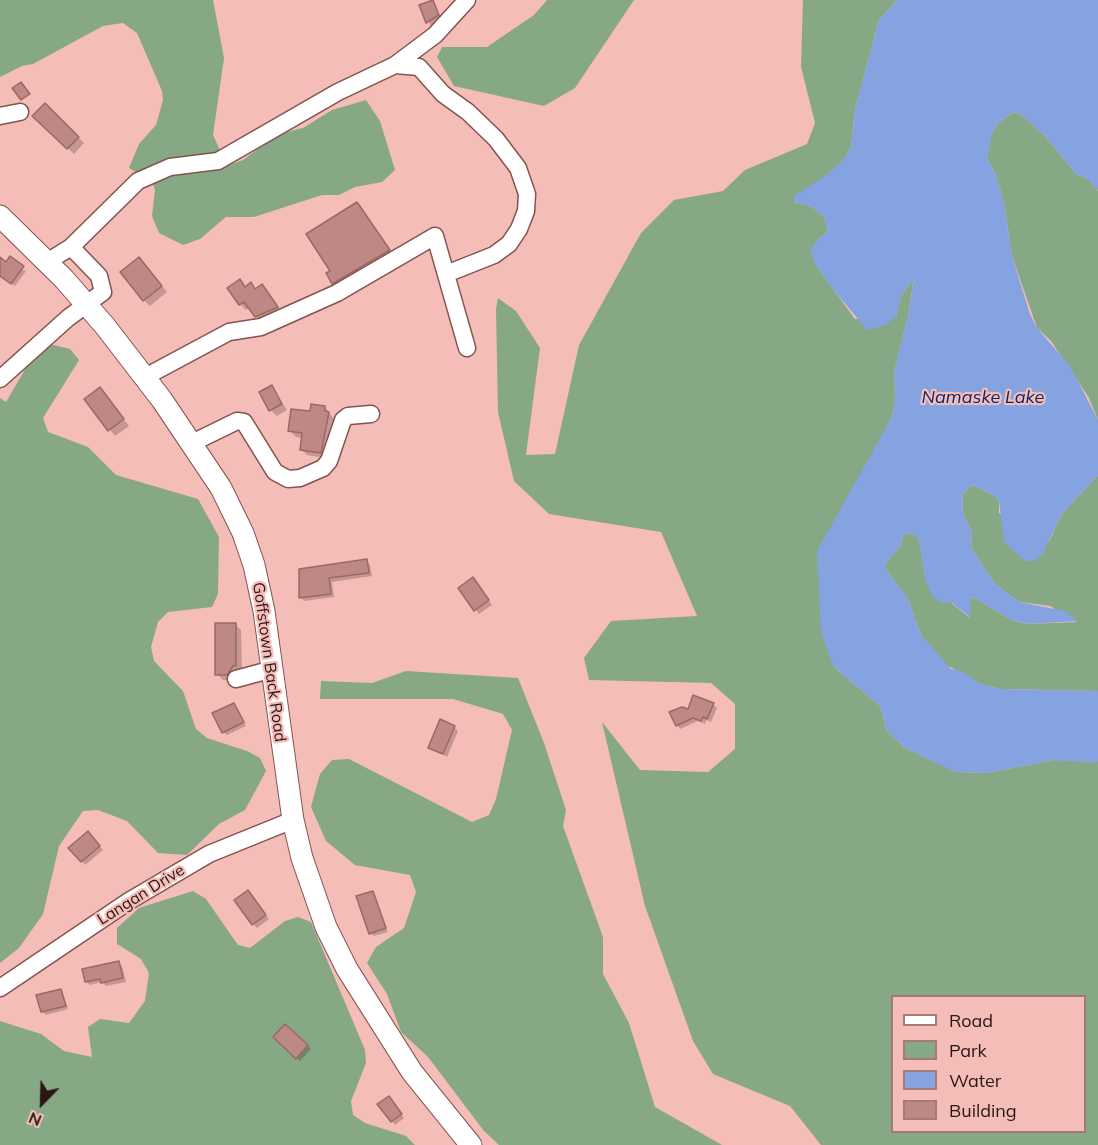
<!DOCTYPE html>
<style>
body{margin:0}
#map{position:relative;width:1098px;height:1145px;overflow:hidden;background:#f5bdb8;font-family:Mulish,sans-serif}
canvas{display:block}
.legend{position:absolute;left:891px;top:995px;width:195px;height:138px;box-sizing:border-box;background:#f5bdb8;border:2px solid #a47a77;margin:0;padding:8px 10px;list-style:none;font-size:18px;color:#2a1615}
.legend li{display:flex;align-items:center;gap:12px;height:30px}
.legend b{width:30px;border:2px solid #a47a77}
.north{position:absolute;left:12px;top:1073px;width:60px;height:60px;-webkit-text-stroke:4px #f5bdb8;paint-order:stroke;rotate:203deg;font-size:16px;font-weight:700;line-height:24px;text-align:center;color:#2a1615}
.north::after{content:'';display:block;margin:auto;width:21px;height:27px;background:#2a1615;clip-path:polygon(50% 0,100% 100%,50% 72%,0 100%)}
</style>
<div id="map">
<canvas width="1098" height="1145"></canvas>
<ul class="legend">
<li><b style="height:8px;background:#fff"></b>Road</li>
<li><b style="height:16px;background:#86a884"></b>Park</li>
<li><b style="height:16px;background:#84a3e0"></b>Water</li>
<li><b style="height:16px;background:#be8985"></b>Building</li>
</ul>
<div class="north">N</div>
</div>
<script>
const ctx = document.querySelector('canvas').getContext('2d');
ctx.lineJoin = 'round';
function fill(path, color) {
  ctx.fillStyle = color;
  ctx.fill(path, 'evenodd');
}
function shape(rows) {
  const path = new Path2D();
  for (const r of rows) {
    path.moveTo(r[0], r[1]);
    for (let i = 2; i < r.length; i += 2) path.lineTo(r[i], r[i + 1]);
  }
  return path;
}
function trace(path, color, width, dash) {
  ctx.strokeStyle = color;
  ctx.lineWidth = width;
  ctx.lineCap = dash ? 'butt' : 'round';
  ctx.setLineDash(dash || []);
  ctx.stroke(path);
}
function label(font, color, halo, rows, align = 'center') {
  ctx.font = font + ' Mulish,sans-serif';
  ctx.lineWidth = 4.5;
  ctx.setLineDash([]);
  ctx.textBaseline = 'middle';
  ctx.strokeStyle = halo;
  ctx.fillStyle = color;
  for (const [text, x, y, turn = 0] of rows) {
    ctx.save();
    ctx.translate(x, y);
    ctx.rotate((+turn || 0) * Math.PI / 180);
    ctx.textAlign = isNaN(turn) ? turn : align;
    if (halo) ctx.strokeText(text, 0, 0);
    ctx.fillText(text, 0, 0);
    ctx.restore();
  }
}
fill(shape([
 [0,0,213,0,224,58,213,135,227,166,243,160,278,134,303,128,332,110,366,100,380,121,395,170,382,182,355,187,339,195,322,195,254,217,226,217,200,239,183,245,159,233,152,216,155,190,152,181,129,168,139,144,156,125,163,100,162,91,137,33,123,23,103,26,33,64,22,66,0,77],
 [547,0,634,0,575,88,544,106,454,86,437,57,442,47,487,47,534,15],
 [803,0,897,0,879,20,855,109,851,147,843,161,794,202,811,206,825,218,828,232,818,239,815,264,855,319,896,317,901,296,914,277,908,317,894,371,895,399,892,417,864,469,833,666,880,706,887,731,905,748,956,772,986,773,1054,760,1098,761,1098,1145,821,1145,790,1106,713,1074,693,1041,645,906,602,722,640,770,708,772,735,749,735,704,711,683,589,680,584,658,611,621,697,616,661,532,549,514,514,481,498,412,496,309,498,298,516,311,540,348,526,455,555,454,579,345,641,233,674,200,723,191,745,170,807,144,815,123,801,67],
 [892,996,1084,996,1084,1132,892,1132],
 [1013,112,1022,115,1046,137,1075,173,1089,180,1098,191,1098,420,1089,398,1051,341,1037,328,1012,256,1004,202,995,173,987,158,991,136,997,124],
 [41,342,70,349,79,360,43,418,48,432,88,447,116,475,198,499,219,537,218,594,212,607,168,612,158,622,151,647,154,661,183,691,196,729,207,738,247,751,260,758,266,771,245,810,219,824,187,855,158,853,127,821,98,810,83,811,59,846,43,914,19,948,0,963,0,398,6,402],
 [1098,475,1098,691,1001,689,983,685,943,663,921,635,907,597,886,570,886,563,900,546,904,534,912,533,919,539,926,583,969,617,970,600,973,597,1012,620,1026,624,1077,622,1050,606,1019,602,995,584,971,548,972,533,963,513,962,494,973,485,995,496,999,501,999,513,1049,542,1061,515],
 [406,671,518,678,544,743,566,810,563,826,603,937,603,974,629,1023,655,1107,722,1145,499,1145,484,1131,428,1057,401,1032,387,994,367,963,376,947,404,928,416,892,410,875,355,865,326,841,311,807,320,774,332,760,349,759,472,822,489,815,496,799,512,730,503,714,453,699,320,699,321,681,372,683],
 [193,891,206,899,238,945,250,948,285,921,298,917,311,922,365,1050,366,1063,351,1101,353,1115,365,1123,406,1136,415,1145,0,1145,0,1021,41,1034,64,1051,92,1057,88,1027,100,1019,129,1023,145,1001,149,973,141,959,117,944,117,928,139,908]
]), '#86a884');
fill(shape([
 [897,0,1098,0,1098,191,1089,180,1075,173,1046,137,1022,115,1013,112,997,124,991,137,987,158,995,173,1004,202,1012,256,1030,314,1037,328,1070,366,1098,420,1098,475,1061,515,1043,554,1035,561,1025,561,1004,542,999,501,995,496,973,485,962,494,963,513,972,533,971,548,995,584,1019,602,1065,611,1078,621,1027,624,1012,620,973,597,970,600,970,617,952,603,940,602,933,597,926,583,919,540,912,533,904,534,900,546,886,563,886,570,907,597,921,635,951,669,961,671,983,685,1001,689,1098,691,1098,761,1094,763,1054,760,986,773,955,772,905,748,887,731,880,706,833,666,821,631,817,551,892,417,895,399,894,371,908,317,914,278,901,296,896,317,884,326,867,330,832,288,815,264,810,251,818,239,828,232,825,218,811,206,794,202,794,196,822,178,843,161,851,147,855,109,879,20]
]), '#84a3e0');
fill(shape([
 [432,1,442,19,431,26,421,6],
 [45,105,84,143,74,154,34,116],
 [357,204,394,256,339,289,333,283,332,272],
 [0,259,26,271,15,286,0,275],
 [145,265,167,292,150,306,144,300],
 [250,284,256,290,267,292,283,313,262,322,249,308,246,310,240,304,246,288],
 [272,387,287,410,277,416,271,410],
 [100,389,129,426,115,436,86,399],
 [325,407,334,419,326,458,307,455,301,449,303,438,296,437,290,431,311,413],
 [367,561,370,565,372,576,332,582,334,597,304,601,300,597,300,571],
 [476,583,492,605,479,614,460,588],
 [235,624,241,630,242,671,233,680,223,680,217,674],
 [234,704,246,726,227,735,223,732],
 [713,704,717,708,711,722,706,720,705,724,698,721,680,729,677,725,689,711],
 [454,727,458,731,447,757,430,747],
 [92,837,103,850,85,865,82,861],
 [248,892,269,919,257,928,253,924],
 [373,893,388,932,374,936,370,933],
 [118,962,122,966,126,982,106,986,102,982,90,985,86,982],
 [61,990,68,1009,46,1015,42,1012],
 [286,1026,311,1049,300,1061,275,1037],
 [392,1102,404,1118,395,1125,392,1121]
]), '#0003');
const building = shape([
 [433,0,439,15,426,23,419,5,433,0],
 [21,82,30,94,21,100,12,88,21,82],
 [45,103,79,137,67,149,32,116,45,103],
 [357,202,390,250,332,284,326,273,330,271,306,234,357,202],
 [10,256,24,266,11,284,0,276,0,257,6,262,10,256],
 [139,257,162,286,143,301,120,272,139,257],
 [240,279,245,287,251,282,255,289,262,284,278,307,255,317,244,302,239,305,227,288,240,279],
 [272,385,282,404,269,411,259,392,272,385],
 [100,387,124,419,108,431,84,399,100,387],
 [311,404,325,406,325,411,329,412,321,453,300,450,302,433,288,431,291,409,310,411,311,404],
 [367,559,369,573,329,578,331,594,299,598,299,569,367,559],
 [473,577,489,600,474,611,458,588,473,577],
 [215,623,236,623,236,666,233,666,227,675,215,675,215,623],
 [693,695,714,703,707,719,703,717,701,721,693,718,676,726,669,712,682,707,688,709,693,695],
 [234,703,244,722,222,733,212,713,234,703],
 [440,719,455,726,443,754,428,748,440,719],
 [88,831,100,846,81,862,68,848,88,831],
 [248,890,266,915,252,925,234,900,248,890],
 [373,891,386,928,369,934,356,896,373,891],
 [119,961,123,978,101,983,100,979,85,982,82,969,119,961],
 [61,989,66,1006,41,1012,36,995,61,989],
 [285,1024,308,1045,296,1059,273,1037,285,1024],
 [389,1096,402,1114,391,1122,377,1104,389,1096]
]);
fill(building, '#be8985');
trace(building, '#9a6865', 1.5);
const minor = shape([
 [395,65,435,35,467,0],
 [0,116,20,112],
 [71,247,138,181,170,167,218,161,338,92,395,65,419,67,443,94,468,112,496,139,518,168,527,194,526,211,519,229,509,244,494,255,446,274],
 [145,377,229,332,261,327,337,293,435,236,467,348],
 [0,379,68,318,103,292,99,276,71,247,47,262],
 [192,443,237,421,244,422,275,472,288,479,300,478,323,468,329,461,343,420,348,416,371,414],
 [236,679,273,669],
 [0,988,129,901,209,854,293,820]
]);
const major = shape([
 [0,216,64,279,105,326,162,400,221,488,243,533,254,565,264,611,293,820,302,858,326,927,347,969,412,1072,471,1145]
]);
trace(minor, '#83534f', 19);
trace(major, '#83534f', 23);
trace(minor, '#fff', 16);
trace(major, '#fff', 21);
label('16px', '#2a1615', '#f5bdb8', [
 ["Goffstown Back Road",269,662,82],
 ["Langan Drive",141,895,-32]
]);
label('italic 18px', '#0b276d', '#f5bdb8', [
 ["Namaske Lake",983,398]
]);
</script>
